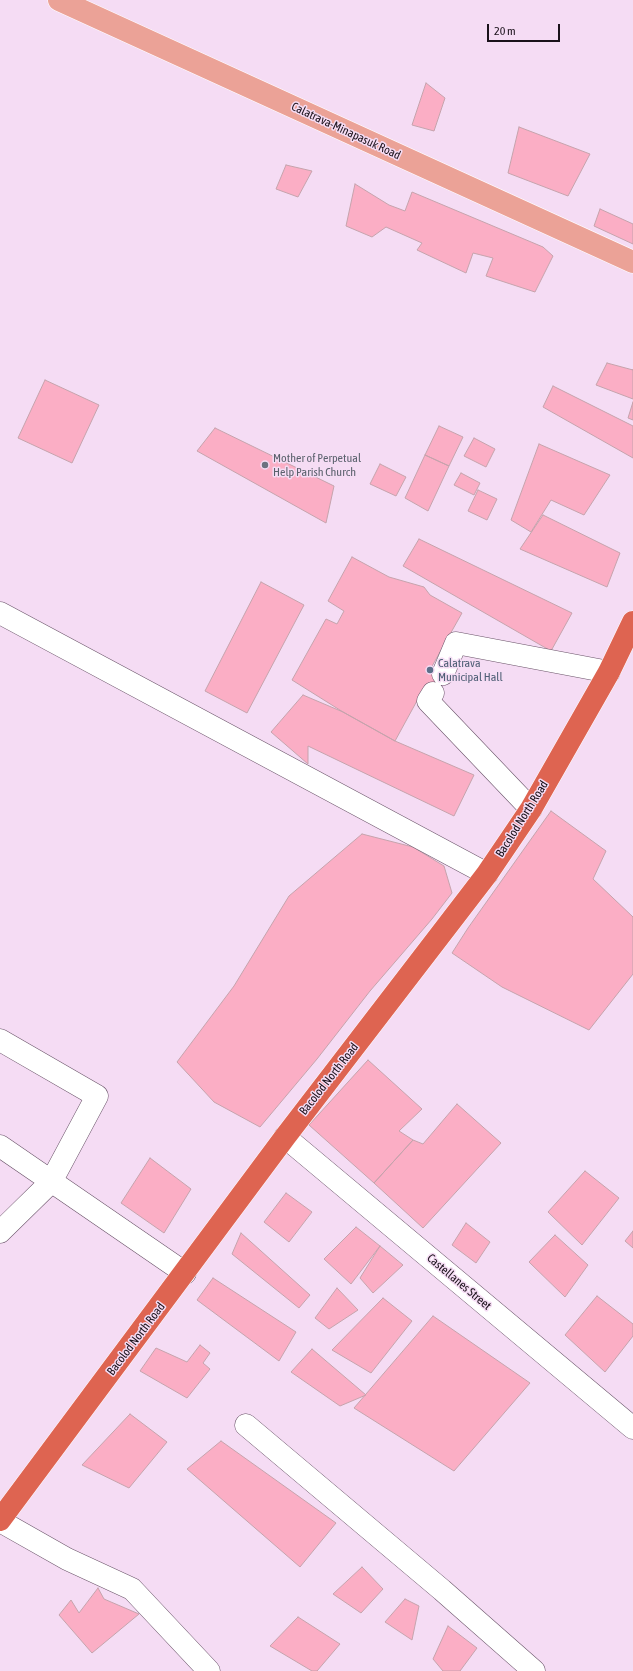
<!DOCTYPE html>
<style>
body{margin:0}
#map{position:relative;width:633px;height:1671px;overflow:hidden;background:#f5dcf4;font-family:"Asap Condensed",sans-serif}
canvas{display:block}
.scale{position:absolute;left:487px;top:24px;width:73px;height:18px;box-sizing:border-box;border:2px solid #1a111a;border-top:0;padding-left:5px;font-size:12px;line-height:14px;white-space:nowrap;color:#1a111a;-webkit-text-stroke:3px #f5dcf4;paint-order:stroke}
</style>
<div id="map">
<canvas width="633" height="1671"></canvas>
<div class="scale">20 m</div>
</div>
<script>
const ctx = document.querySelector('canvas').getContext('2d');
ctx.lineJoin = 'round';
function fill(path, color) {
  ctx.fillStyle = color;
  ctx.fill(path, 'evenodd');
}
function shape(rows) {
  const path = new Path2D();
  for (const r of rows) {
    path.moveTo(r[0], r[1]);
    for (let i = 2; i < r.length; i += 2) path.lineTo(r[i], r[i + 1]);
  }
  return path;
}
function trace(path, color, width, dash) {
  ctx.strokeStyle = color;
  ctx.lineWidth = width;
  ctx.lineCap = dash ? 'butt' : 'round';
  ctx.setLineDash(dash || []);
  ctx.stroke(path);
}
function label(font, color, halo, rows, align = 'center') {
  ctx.font = font + ' "Asap Condensed",sans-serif';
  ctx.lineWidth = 3;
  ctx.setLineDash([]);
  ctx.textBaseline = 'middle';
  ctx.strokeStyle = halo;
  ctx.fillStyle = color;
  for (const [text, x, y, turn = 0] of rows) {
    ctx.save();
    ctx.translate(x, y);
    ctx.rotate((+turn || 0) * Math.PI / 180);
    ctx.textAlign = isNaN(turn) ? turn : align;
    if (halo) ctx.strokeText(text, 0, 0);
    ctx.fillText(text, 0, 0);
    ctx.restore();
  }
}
const building = shape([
 [426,83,445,98,434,131,412,125,426,83],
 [519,127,590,154,568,196,508,173,519,127],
 [286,165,312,171,298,197,276,189,286,165],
 [355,184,389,205,405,211,412,192,543,247,553,256,535,292,486,276,493,258,473,253,466,273,417,250,422,243,386,227,372,237,346,226,355,184],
 [600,209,633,224,633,244,594,226,600,209],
 [607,363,633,370,633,369,633,399,596,385,607,363],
 [45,380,99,405,72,463,18,438,45,380],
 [553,386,633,426,633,458,543,407,553,386],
 [633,402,633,420,628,418,633,402],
 [439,426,463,437,449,466,425,455,439,426],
 [215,428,334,486,326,523,197,451,215,428],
 [474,438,495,449,486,467,464,456,474,438],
 [539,444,610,475,584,515,551,500,531,532,511,520,539,444],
 [425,455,449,466,428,511,405,498,425,455],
 [380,464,406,477,396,496,370,484,380,464],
 [461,473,480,483,474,495,454,485,461,473],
 [478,490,497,499,487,520,468,511,478,490],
 [543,515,620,553,607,587,520,549,543,515],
 [419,539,572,613,551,651,403,566,419,539],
 [352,557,389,577,424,587,430,595,462,613,431,668,443,674,433,693,424,688,395,741,343,712,292,680,326,619,337,624,344,611,328,601,352,557],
 [261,582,304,605,247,713,205,691,261,582],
 [303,695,343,712,395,741,474,775,454,816,308,746,308,764,271,732,303,695],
 [551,811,606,851,593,879,633,917,633,974,589,1030,502,987,452,953,468,928,551,811],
 [362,834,413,847,444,866,452,893,432,919,370,991,317,1059,260,1127,214,1102,177,1062,234,986,289,896,362,834],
 [368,1060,422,1109,399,1131,413,1140,374,1183,309,1125,368,1060],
 [457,1104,501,1143,423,1228,374,1183,413,1140,423,1144,457,1104],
 [150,1158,191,1189,164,1233,121,1203,150,1158],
 [585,1171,619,1198,582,1245,548,1212,585,1171],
 [286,1193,312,1212,289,1242,264,1222,286,1193],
 [466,1223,490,1242,476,1263,452,1245,466,1223],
 [356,1227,380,1246,351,1284,324,1259,356,1227],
 [633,1231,633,1248,625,1241,633,1231],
 [241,1233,310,1295,299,1308,232,1254,241,1233],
 [555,1235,588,1265,565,1297,529,1262,555,1235],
 [380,1246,403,1265,373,1293,360,1278,380,1246],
 [213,1278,296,1332,279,1361,197,1300,213,1278],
 [337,1288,358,1310,329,1329,315,1318,337,1288],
 [597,1296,633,1324,633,1336,605,1372,565,1335,597,1296],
 [383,1298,412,1321,371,1373,332,1350,383,1298],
 [433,1316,530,1383,454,1471,354,1408,433,1316],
 [200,1345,210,1353,203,1363,210,1369,187,1398,140,1371,156,1348,187,1362,200,1345],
 [312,1349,366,1395,340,1406,291,1372,312,1349],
 [130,1414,167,1442,129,1488,82,1465,130,1414],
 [221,1441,336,1523,300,1567,187,1469,221,1441],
 [362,1567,383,1589,361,1613,333,1594,362,1567],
 [98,1588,104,1599,139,1614,92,1653,59,1615,71,1600,79,1613,98,1588],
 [405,1599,419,1606,412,1640,385,1622,405,1599],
 [298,1617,340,1644,317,1671,312,1671,270,1646,298,1617],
 [448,1626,477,1648,460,1671,443,1671,433,1659,448,1626]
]);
fill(building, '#fbaec5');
trace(building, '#c5a3ac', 1);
const minor = shape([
 [0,613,487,874],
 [443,674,456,643,609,672],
 [433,693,428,701,531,809],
 [0,1040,97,1096,51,1182,0,1232],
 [285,1137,633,1428],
 [0,1146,185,1273],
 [246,1425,442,1590,534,1671],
 [0,1521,67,1559,132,1589,209,1671]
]);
const major = shape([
 [59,0,633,262]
]);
const highway = shape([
 [0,1520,285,1137,487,874,531,809,609,672,633,622]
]);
trace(minor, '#6a5469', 23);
trace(major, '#fff', 23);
trace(highway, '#fff', 23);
trace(minor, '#fff', 22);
trace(major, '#eba297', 22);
trace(highway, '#de6451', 22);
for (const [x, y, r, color] of [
 [265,465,4,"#6b7280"],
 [430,670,4,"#5c6f8a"]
]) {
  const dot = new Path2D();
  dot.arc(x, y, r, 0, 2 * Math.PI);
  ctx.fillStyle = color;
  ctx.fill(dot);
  trace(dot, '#f5dcf4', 1.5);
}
label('12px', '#1a111a', '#f5dcf4', [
 ["Calatrava-Minapasuk Road",346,131,25],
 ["Bacolod North Road",522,819,-58],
 ["Bacolod North Road",329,1079,-52],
 ["Castellanes Street",459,1282,40],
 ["Bacolod North Road",136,1339,-53]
]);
label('12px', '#5b616d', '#f5dcf4', [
 ["Mother of Perpetual",273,458],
 ["Help Parish Church",273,472]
], 'left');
label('12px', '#4e5e75', '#f5dcf4', [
 ["Calatrava",438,663],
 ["Municipal Hall",438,677]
], 'left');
</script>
